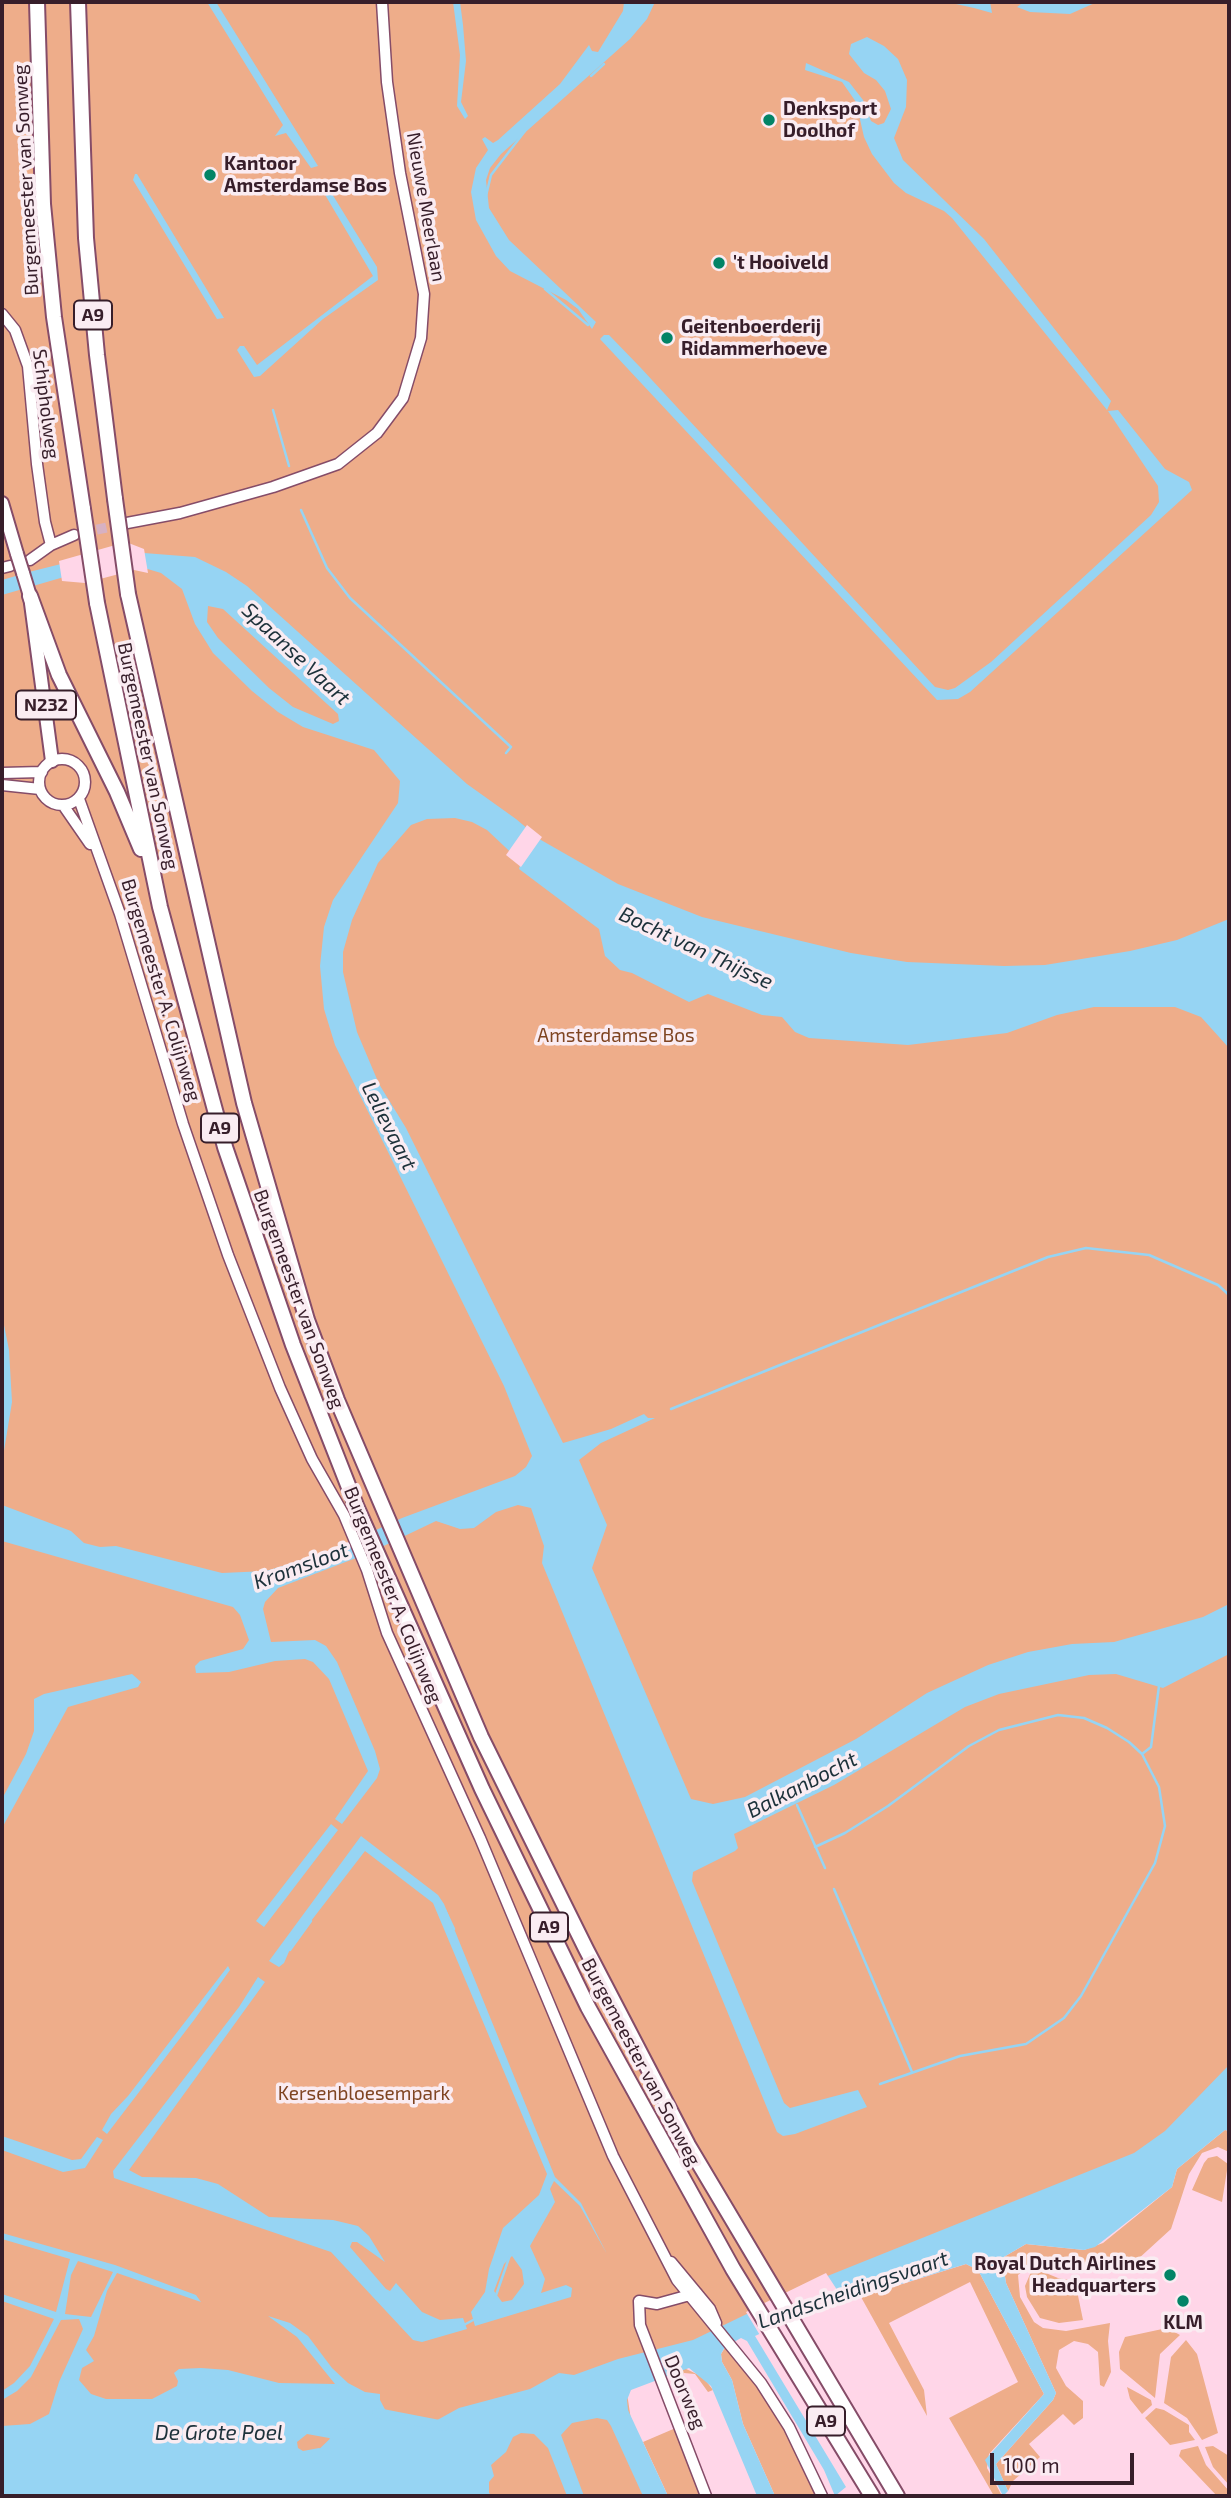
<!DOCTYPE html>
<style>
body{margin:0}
#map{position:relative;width:1231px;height:2498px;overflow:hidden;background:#ffd6e8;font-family:"Exo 2",sans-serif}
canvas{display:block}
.frame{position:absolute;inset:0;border:4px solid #371e2a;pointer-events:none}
.scale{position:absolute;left:990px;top:2453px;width:144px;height:32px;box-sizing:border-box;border:4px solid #371e2a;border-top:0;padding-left:9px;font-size:21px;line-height:24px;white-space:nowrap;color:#371e2a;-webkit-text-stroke:5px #faecf2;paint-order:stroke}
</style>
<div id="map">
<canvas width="1231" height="2498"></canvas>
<div class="frame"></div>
<div class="scale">100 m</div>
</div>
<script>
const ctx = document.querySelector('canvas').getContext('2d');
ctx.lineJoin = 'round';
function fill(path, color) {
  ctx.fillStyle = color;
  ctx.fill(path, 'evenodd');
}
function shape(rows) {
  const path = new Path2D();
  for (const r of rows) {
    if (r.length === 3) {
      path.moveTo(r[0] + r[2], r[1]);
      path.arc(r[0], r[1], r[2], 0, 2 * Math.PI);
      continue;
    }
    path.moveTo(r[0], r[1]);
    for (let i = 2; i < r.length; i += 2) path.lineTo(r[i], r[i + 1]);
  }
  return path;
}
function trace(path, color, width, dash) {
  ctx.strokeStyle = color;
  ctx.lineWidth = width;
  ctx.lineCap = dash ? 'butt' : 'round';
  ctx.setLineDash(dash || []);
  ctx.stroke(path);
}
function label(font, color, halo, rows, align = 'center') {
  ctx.font = font + ' "Exo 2",sans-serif';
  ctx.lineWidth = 7;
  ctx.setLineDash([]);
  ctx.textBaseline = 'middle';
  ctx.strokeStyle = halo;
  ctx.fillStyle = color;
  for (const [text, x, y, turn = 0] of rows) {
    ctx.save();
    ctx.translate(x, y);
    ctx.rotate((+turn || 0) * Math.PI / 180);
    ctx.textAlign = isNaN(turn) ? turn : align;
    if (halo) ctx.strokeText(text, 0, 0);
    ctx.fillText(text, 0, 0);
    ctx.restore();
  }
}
fill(shape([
 [2,2,1229,2,1229,2071,1160,2147,673,2353,627,2393,631,2420,663,2496,2,2496],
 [1225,2130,1229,2131,1229,2152,1218,2147,1202,2153,1189,2174,1171,2229,1137,2260,1070,2271,1034,2262,1018,2275,1020,2297,1034,2322,1043,2328,1066,2331,1110,2323,1108,2341,1111,2372,1104,2387,1100,2385,1098,2352,1088,2344,1074,2341,1059,2350,1056,2368,1066,2386,1083,2401,1083,2418,1074,2425,1063,2414,1029,2444,1040,2457,1013,2481,1008,2491,996,2464,1053,2400,1056,2393,1006,2283,1002,2258,1026,2244,1084,2250,1103,2243,1172,2187,1177,2169],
 [1217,2156,1228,2164,1222,2202,1192,2190,1204,2163,1208,2158],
 [966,2264,978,2270,1044,2394,989,2454,987,2468,1002,2496,994,2496,949,2418,1018,2382,970,2282,889,2323,924,2390,927,2416,861,2297],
 [1036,2269,1058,2278,1075,2281,1083,2320,1059,2323,1040,2318,1027,2297,1025,2286,1031,2272],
 [1167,2328,1180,2335,1160,2354,1155,2398,1120,2369,1119,2352,1125,2337],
 [1186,2340,1197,2354,1218,2433,1202,2440,1187,2418,1164,2403,1171,2357],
 [726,2346,762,2393,792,2444,817,2496,775,2496,743,2424,732,2380,722,2362,721,2354],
 [684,2368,703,2377,713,2390,708,2392,695,2374,684,2373,681,2380,672,2384,671,2379,677,2377,675,2372],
 [1127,2387,1151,2400,1152,2405,1142,2414,1130,2399],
 [1156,2408,1164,2410,1189,2425,1189,2432,1195,2440,1170,2445,1145,2418],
 [678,2427,703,2496,668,2496,643,2442],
 [1198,2446,1206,2465,1229,2491,1229,2496,1217,2496,1179,2456,1181,2450],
 [1213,2446,1229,2456,1229,2485,1213,2467,1205,2447]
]), '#eead8a');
fill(shape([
 [207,2,216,2,318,166,311,168,286,133,275,136,283,125],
 [453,2,460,2,463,25,466,61,461,102,468,116,465,119,457,106,460,55],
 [624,2,655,2,647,19,630,39,501,154,490,168,486,180,489,208,509,240,596,322,592,329,578,309,566,300,510,271,496,256,476,220,471,192,476,168,488,150,482,139,485,137,493,143,498,140,560,84,589,45,592,51,598,52,623,11],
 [947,2,990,2,992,13,974,8],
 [1097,2,1070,14,1030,12,1017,7,1021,4],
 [867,37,884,46,898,59,907,80,906,107,894,138,903,160,984,239,1111,401,1107,410,952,218,944,211,906,193,894,183,872,154,864,137,856,102,842,82,805,70,806,63,849,82,863,100,871,121,878,125,884,123,891,109,885,91,876,80,864,73,849,54,851,44],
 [135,174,137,174,224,318,217,319,133,180],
 [329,189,377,267,378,280,323,319,260,376,254,377,237,350,240,346,244,346,257,365,373,276,324,193],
 [604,335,609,335,640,367,935,687,948,690,955,688,991,662,1151,515,1159,502,1158,486,1108,411,1118,410,1165,469,1189,482,1192,490,970,692,958,699,937,700,600,339],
 [144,553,195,557,226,572,247,586,467,784,516,819,541,840,618,884,702,917,851,953,907,962,1004,966,1045,965,1130,951,1177,940,1229,919,1229,1048,1201,1017,1175,1007,1094,1007,1057,1015,1007,1033,908,1045,809,1038,795,1032,782,1017,762,1015,708,994,689,1002,632,973,620,970,605,956,599,929,519,869,521,862,487,830,472,822,455,818,427,819,411,825,378,863,352,920,343,952,343,972,357,1032,379,1084,406,1128,563,1443,611,1429,644,1414,648,1418,655,1418,601,1443,579,1460,607,1525,592,1568,691,1799,713,1804,745,1797,856,1739,927,1693,988,1665,1028,1652,1072,1644,1114,1642,1203,1617,1229,1604,1229,1654,1163,1688,1116,1674,1089,1675,999,1694,965,1707,834,1785,734,1834,738,1848,735,1851,693,1872,692,1881,784,2103,790,2108,858,2090,867,2107,795,2134,783,2136,777,2132,542,1563,544,1546,531,1508,518,1505,496,1512,474,1528,460,1529,436,1521,369,1553,278,1588,265,1602,263,1609,271,1642,315,1640,326,1646,337,1662,375,1751,380,1769,377,1778,342,1824,335,1819,368,1771,329,1679,313,1662,305,1659,275,1661,229,1672,196,1673,195,1666,200,1661,243,1649,249,1640,240,1615,233,1607,2,1541,2,1505,71,1531,84,1543,100,1547,116,1546,222,1573,266,1571,326,1553,402,1518,515,1476,526,1467,532,1456,504,1386,335,1045,324,1009,320,966,324,927,333,900,398,803,400,781,374,750,303,727,278,712,252,691,213,653,195,624,182,589,161,573,141,567,64,577,2,595,2,580,33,571,81,559],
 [208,606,223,609,338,714,339,721,333,724,293,707,269,688,218,638,207,622],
 [2,1315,9,1350,12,1402,2,1463],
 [132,1674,141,1682,138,1687,68,1707,2,1828,2,1799,26,1754,34,1731,34,1699,44,1694],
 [331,1824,338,1830,264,1927,256,1921],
 [361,1836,438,1895,444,1904,555,2177,581,2203,607,2254,580,2206,554,2181,550,2189,555,2202,530,2246,545,2279,541,2293,566,2285,572,2288,571,2297,475,2326,471,2312,485,2292,489,2269,503,2228,539,2195,547,2174,433,1903,365,1851,291,1947,284,1963,279,1967,269,1961],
 [512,2256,522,2270,524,2284,512,2300,502,2302,494,2291,504,2264],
 [228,1966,230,1970,194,2020,107,2134,102,2130,111,2114,128,2096],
 [258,1977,265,1982,129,2170,142,2177,196,2178,218,2184,269,2217,333,2220,358,2226,369,2236,385,2262,357,2242,352,2242,350,2247,386,2289,390,2291,396,2283,422,2312,440,2320,463,2318,467,2329,422,2342,413,2340,331,2252,114,2178,113,2171,239,2007],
 [1229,2065,1229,2131,1225,2130,1177,2169,1172,2187,1095,2247,1084,2250,1026,2244,1002,2258,1006,2283,1056,2393,1053,2400,996,2464,1008,2491,1003,2496,985,2460,1044,2394,978,2270,966,2264,800,2315,755,2336,846,2487,835,2496,824,2470,747,2341,741,2338,725,2347,721,2354,722,2362,732,2380,743,2424,775,2496,757,2496,711,2386,689,2368,631,2390,627,2400,628,2410,668,2496,643,2496,611,2426,607,2420,597,2418,572,2423,561,2435,584,2496,567,2496,548,2448,534,2434,521,2433,513,2437,506,2452,491,2465,494,2476,489,2482,489,2493,493,2496,2,2496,2,2426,30,2424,49,2414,59,2382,83,2329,79,2319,61,2320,31,2377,17,2391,2,2400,2,2391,14,2383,30,2366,54,2319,2,2301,2,2294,56,2312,70,2259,2,2239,2,2233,115,2265,196,2295,201,2302,117,2273,107,2291,94,2336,86,2350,94,2361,82,2368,79,2380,91,2394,106,2399,152,2399,177,2386,178,2381,174,2373,179,2369,201,2368,228,2370,279,2383,335,2384,297,2337,268,2316,290,2323,308,2336,332,2368,348,2383,365,2392,380,2394,380,2400,389,2417,417,2424,430,2424,459,2408,530,2389,559,2373,574,2375,618,2359,693,2340,815,2281,1134,2153,1165,2131],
 [78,2261,113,2272,91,2317,65,2314,71,2275],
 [307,2434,329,2438,334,2442,333,2447,328,2451,319,2448,303,2451,298,2448,297,2442],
 [2,2136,72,2160,81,2159,97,2137,103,2140,85,2168,63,2172,2,2150]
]), '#96d4f3');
fill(shape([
 [126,542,144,549,148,573,134,570,85,583,62,581,59,561],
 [527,825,542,837,521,867,506,855],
 [826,2273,847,2305,801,2319,761,2337,746,2312]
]), '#ffd6e8');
trace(shape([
 [591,76,604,64],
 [485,200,491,175,525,131],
 [545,289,588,325],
 [273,410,289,466],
 [301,510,327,568,350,598,511,747,506,753],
 [671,1409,1048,1257,1086,1248,1149,1255,1218,1285,1229,1295],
 [1142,1754,1151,1747,1159,1686],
 [797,1805,825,1868],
 [815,1847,845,1833,888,1806,969,1746,999,1730,1058,1715,1084,1718,1107,1728,1129,1742,1142,1754,1159,1787,1165,1826,1155,1863,1081,1996,1064,2018,1026,2044,960,2056,880,2084],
 [834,1889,912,2072],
 [445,1910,454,1929],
 [290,1950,311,1921],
 [495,2298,509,2258],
 [462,2326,475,2319]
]), '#96d4f3', 2.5);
trace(shape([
 [377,2413,444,2426],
 [316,2459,343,2433]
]), '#96d4f3', 10);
trace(shape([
 [82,533,122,524]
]), '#d7b1c2', 10, [10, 5]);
const minor = shape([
 [2,314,15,330,28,366,37,464,45,522,51,545],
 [127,523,180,513,273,487,338,464,377,433,403,398,421,338,424,294,400,173,387,82,382,2],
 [30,560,51,545,74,535],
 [2,568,10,566],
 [62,782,23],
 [2,773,42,772],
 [2,785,40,789],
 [79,799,120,914,183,1124,228,1255,280,1388,312,1459,344,1515,367,1570,387,1633,480,1838,613,2156,677,2280,761,2383,789,2427,822,2496],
 [63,805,90,844],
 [671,2262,710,2309,716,2323],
 [697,2293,657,2304,639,2301,640,2325,706,2496]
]);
const major = shape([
 [2,503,17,554],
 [23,573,30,596,52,761]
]);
const highway = shape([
 [37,2,43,204,54,317,83,509],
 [78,2,86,238,97,355,115,499],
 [128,594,244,1103,307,1320,337,1400,481,1737,586,1949,688,2145,897,2496],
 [30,596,59,675,117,792,141,849],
 [97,603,160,907,225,1147,293,1345,357,1508,482,1789,588,2007,733,2269,872,2496]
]);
trace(minor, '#854c68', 13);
trace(major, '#854c68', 16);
trace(highway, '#854c68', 18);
trace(minor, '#fff', 10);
trace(major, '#fff', 12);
trace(highway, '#fff', 14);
const majorBridge = shape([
 [17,554,23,573]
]);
const highwayBridge = shape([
 [115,499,128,594],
 [83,509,97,603]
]);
trace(majorBridge, '#854c68', 16, []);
trace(highwayBridge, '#854c68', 18, []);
trace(majorBridge, '#fff', 12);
trace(highwayBridge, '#fff', 14);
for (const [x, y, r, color] of [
 [769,120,7,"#028466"],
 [210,175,7,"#028466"],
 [719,263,7,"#028466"],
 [667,338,7,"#028466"],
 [1170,2275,7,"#028466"],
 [1183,2301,7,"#028466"]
]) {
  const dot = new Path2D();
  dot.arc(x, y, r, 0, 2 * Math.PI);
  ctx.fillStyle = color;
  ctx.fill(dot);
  trace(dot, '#faecf2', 2.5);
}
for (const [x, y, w] of [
 [93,315,38],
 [46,705,60],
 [220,1128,38],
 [549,1927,38],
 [826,2421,38]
]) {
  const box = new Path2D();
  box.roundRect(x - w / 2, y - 14.5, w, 29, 5);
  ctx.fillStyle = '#faecf2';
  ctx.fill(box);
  trace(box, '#371e2a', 2);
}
label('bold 18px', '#371e2a', null, [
 ["A9",93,315],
 ["N232",46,705],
 ["A9",220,1128],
 ["A9",549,1927],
 ["A9",826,2421]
]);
label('bold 19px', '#371e2a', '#faecf2', [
 ["Denksport",783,109],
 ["Doolhof",783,131],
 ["Kantoor",224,164],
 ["Amsterdamse Bos",224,186],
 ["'t Hooiveld",733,263],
 ["Geitenboerderij",681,327],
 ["Ridammerhoeve",681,349],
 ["Royal Dutch Airlines",1156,2264,"right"],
 ["Headquarters",1156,2286,"right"],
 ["KLM",1183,2323,"center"]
], 'left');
label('19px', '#371e2a', '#faecf2', [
 ["Burgemeester van Sonweg",26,180,-93],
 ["Nieuwe Meerlaan",426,207,80],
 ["Schipholweg",46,404,83],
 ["Burgemeester van Sonweg",148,756,78],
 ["Burgemeester A. Colijnweg",161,990,73],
 ["Burgemeester van Sonweg",299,1299,70],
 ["Burgemeester A. Colijnweg",393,1595,68],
 ["Burgemeester van Sonweg",641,2062,62],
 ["Doorweg",685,2392,67]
]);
label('19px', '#7f4421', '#faecf2', [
 ["Amsterdamse Bos",616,1036],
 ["Kersenbloesempark",364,2094]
]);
label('italic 21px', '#1c313a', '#faecf2', [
 ["Spaanse Vaart",296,654,43],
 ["Bocht van Thijsse",696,948,25],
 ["Lelievaart",389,1126,63],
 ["Kromsloot",301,1566,-20],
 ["Balkanbocht",802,1785,-27],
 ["Landscheidingsvaart",853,2290,-19],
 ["De Grote Poel",219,2433]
]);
</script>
